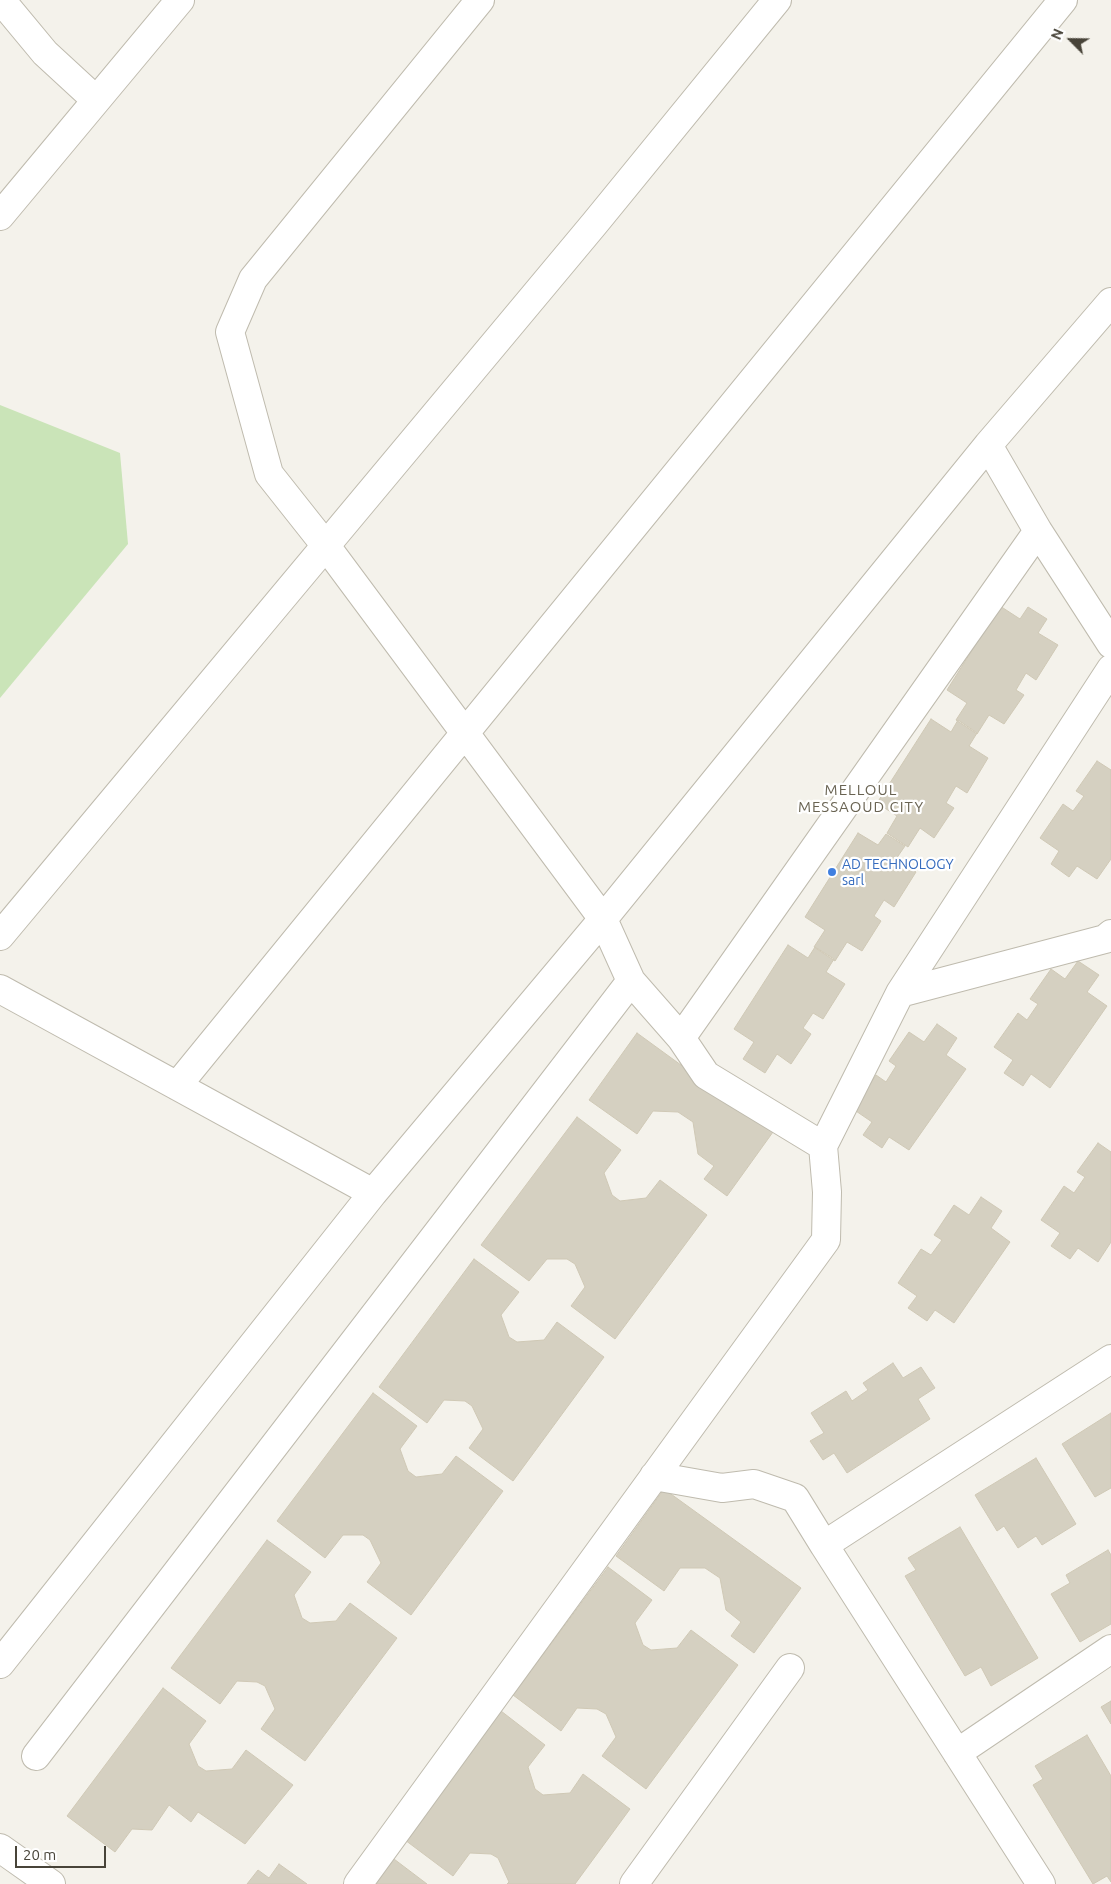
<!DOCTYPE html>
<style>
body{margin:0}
#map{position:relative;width:1111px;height:1884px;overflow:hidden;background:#f4f2eb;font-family:Ubuntu,sans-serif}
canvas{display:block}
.north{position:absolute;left:1046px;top:15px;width:50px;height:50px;-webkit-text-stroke:4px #fff;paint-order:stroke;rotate:293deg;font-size:14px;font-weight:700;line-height:20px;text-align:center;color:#484439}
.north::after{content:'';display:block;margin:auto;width:18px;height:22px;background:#484439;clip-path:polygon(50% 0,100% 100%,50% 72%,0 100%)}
.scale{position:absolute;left:15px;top:1846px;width:91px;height:22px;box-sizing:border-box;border:2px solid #484439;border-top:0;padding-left:6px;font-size:15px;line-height:18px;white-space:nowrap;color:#484439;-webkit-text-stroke:4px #fff;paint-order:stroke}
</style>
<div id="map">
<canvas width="1111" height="1884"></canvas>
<div class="north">N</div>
<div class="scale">20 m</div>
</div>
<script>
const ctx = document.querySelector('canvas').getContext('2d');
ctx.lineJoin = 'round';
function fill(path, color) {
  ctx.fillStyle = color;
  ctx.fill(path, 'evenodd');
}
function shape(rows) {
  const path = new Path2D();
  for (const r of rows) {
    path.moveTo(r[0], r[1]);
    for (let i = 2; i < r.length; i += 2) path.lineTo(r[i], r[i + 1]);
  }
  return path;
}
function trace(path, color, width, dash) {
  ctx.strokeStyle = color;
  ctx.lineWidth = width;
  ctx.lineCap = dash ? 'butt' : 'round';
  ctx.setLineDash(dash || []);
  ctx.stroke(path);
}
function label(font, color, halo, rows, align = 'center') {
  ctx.font = font + ' Ubuntu,sans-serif';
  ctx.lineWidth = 4.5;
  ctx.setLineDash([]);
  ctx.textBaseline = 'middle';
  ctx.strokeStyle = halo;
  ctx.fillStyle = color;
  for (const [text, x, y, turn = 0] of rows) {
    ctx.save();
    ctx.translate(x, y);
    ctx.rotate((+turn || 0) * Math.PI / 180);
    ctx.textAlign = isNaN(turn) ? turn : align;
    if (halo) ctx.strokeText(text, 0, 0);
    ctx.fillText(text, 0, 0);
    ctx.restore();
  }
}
fill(shape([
 [0,405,120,453,128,544,0,698]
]), '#cae4b8');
const building = shape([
 [1000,606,1020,619,1028,607,1047,619,1038,633,1058,645,1036,680,1026,673,1016,690,1024,695,1004,724,989,715,977,734,956,720,967,703,947,690,1000,606],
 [931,719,951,732,958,720,977,733,969,746,988,758,967,793,956,786,946,803,954,808,934,838,920,828,908,847,887,833,897,816,877,803,931,719],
 [1097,761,1111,770,1111,859,1097,879,1077,866,1069,877,1051,864,1059,851,1040,838,1063,804,1073,811,1084,796,1076,791,1097,761],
 [858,833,878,845,886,834,905,846,896,859,916,872,894,907,884,900,874,916,881,921,862,951,847,942,835,961,814,947,825,930,805,917,858,833],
 [788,945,808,958,815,947,834,959,826,972,845,984,823,1019,813,1013,803,1028,811,1034,791,1064,777,1054,765,1073,743,1059,754,1042,734,1029,788,945],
 [1078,961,1099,975,1087,992,1107,1006,1050,1088,1031,1074,1023,1086,1004,1073,1013,1060,994,1047,1018,1013,1027,1020,1038,1004,1030,999,1051,969,1065,979,1078,961],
 [937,1024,957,1038,946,1055,966,1069,909,1150,889,1137,882,1148,863,1135,872,1122,853,1109,876,1075,886,1082,896,1066,889,1061,909,1032,924,1042,937,1024],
 [637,1033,773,1132,727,1196,704,1179,714,1166,698,1154,693,1122,678,1112,653,1111,637,1134,589,1100,637,1033],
 [577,1117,621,1150,604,1173,612,1195,620,1201,646,1198,660,1180,707,1215,615,1339,571,1306,585,1287,575,1264,567,1259,547,1259,529,1281,481,1245,577,1117],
 [1098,1143,1111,1152,1111,1242,1098,1262,1078,1248,1070,1259,1051,1246,1060,1233,1041,1220,1064,1186,1074,1193,1085,1177,1077,1172,1098,1143],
 [981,1197,1002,1211,991,1228,1010,1242,954,1323,935,1310,927,1321,908,1308,917,1296,898,1283,921,1249,931,1255,942,1240,934,1235,954,1205,969,1215,981,1197],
 [474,1259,519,1292,501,1315,509,1337,517,1342,544,1340,557,1322,604,1357,513,1481,469,1448,483,1429,472,1406,465,1401,444,1400,427,1423,379,1387,474,1259],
 [893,1363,903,1378,921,1367,935,1388,918,1399,930,1419,847,1473,834,1453,823,1460,810,1441,824,1433,811,1413,846,1391,852,1401,868,1390,863,1383,893,1363],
 [373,1393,417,1426,400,1449,408,1471,416,1477,442,1474,456,1456,503,1491,411,1615,367,1582,381,1563,370,1540,363,1535,343,1535,325,1558,277,1521,373,1393],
 [1111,1413,1111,1488,1095,1497,1062,1444,1111,1413],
 [1036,1458,1076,1524,1042,1545,1036,1536,1018,1548,1004,1526,997,1531,975,1495,1036,1458],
 [664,1489,801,1588,754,1653,731,1636,741,1622,726,1610,720,1578,705,1568,680,1568,664,1591,616,1556,664,1489],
 [960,1527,1038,1658,991,1686,981,1667,965,1676,905,1576,916,1570,908,1558,960,1527],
 [267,1540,311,1572,294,1595,302,1618,310,1623,336,1621,350,1603,397,1638,305,1761,261,1729,275,1709,265,1686,257,1682,237,1681,220,1704,171,1668,267,1540],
 [1108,1550,1111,1555,1111,1624,1080,1642,1051,1594,1070,1583,1066,1575,1108,1550],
 [608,1567,652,1600,635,1623,643,1645,651,1650,677,1648,691,1630,738,1665,646,1789,602,1756,616,1737,606,1714,597,1709,577,1708,561,1731,513,1695,608,1567],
 [163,1688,206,1721,189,1744,198,1766,206,1771,232,1769,246,1750,293,1785,245,1844,198,1812,191,1822,169,1805,152,1830,132,1829,115,1852,67,1816,163,1688],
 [1111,1701,1111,1724,1101,1707,1111,1701],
 [501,1711,545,1745,528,1767,535,1789,543,1795,570,1793,583,1774,630,1809,575,1884,507,1884,509,1882,498,1858,491,1854,470,1853,453,1876,405,1840,501,1711],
 [1087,1735,1111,1776,1111,1882,1107,1876,1093,1884,1033,1785,1043,1779,1035,1766,1087,1735],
 [390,1856,427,1884,369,1884,390,1856],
 [279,1864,307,1884,247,1884,258,1870,269,1878,279,1864]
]);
fill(building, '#d5d0c1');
trace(building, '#cfc8b5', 1);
const minor = shape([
 [1,0,45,53,96,100],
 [480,0,253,279,230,332,269,474,326,546,603,919,631,981,681,1038,706,1075,823,1146,900,993,1111,669],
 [0,216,180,0],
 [988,445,1038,531,1111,644],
 [0,936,595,223,777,0],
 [0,989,373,1193,603,919,988,445,1111,302],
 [900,993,1105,939,1111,934],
 [681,1038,1038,531],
 [177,1086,1063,0],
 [654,1476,722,1488,754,1484,795,1498,824,1545],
 [0,1664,373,1193],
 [957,1753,1111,1649],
 [36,1756,631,981],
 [0,1848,51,1884],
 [358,1884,826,1240,827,1192,823,1146],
 [634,1884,790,1668],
 [1041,1884,824,1545,1111,1359]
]);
trace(minor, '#bfbbae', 30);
trace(minor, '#fff', 28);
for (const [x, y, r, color] of [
 [832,872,5,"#3f7fe0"]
]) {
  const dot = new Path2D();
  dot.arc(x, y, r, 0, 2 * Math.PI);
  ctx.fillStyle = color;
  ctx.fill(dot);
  trace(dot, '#fff', 2);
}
label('14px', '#366cbe', '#fff', [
 ["AD TECHNOLOGY",842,864],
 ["sarl",842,880]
], 'left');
ctx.letterSpacing = '1px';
label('15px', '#696352', '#fff', [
 ["MELLOUL",861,790],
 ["MESSAOUD CITY",861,807]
]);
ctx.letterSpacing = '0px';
</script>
